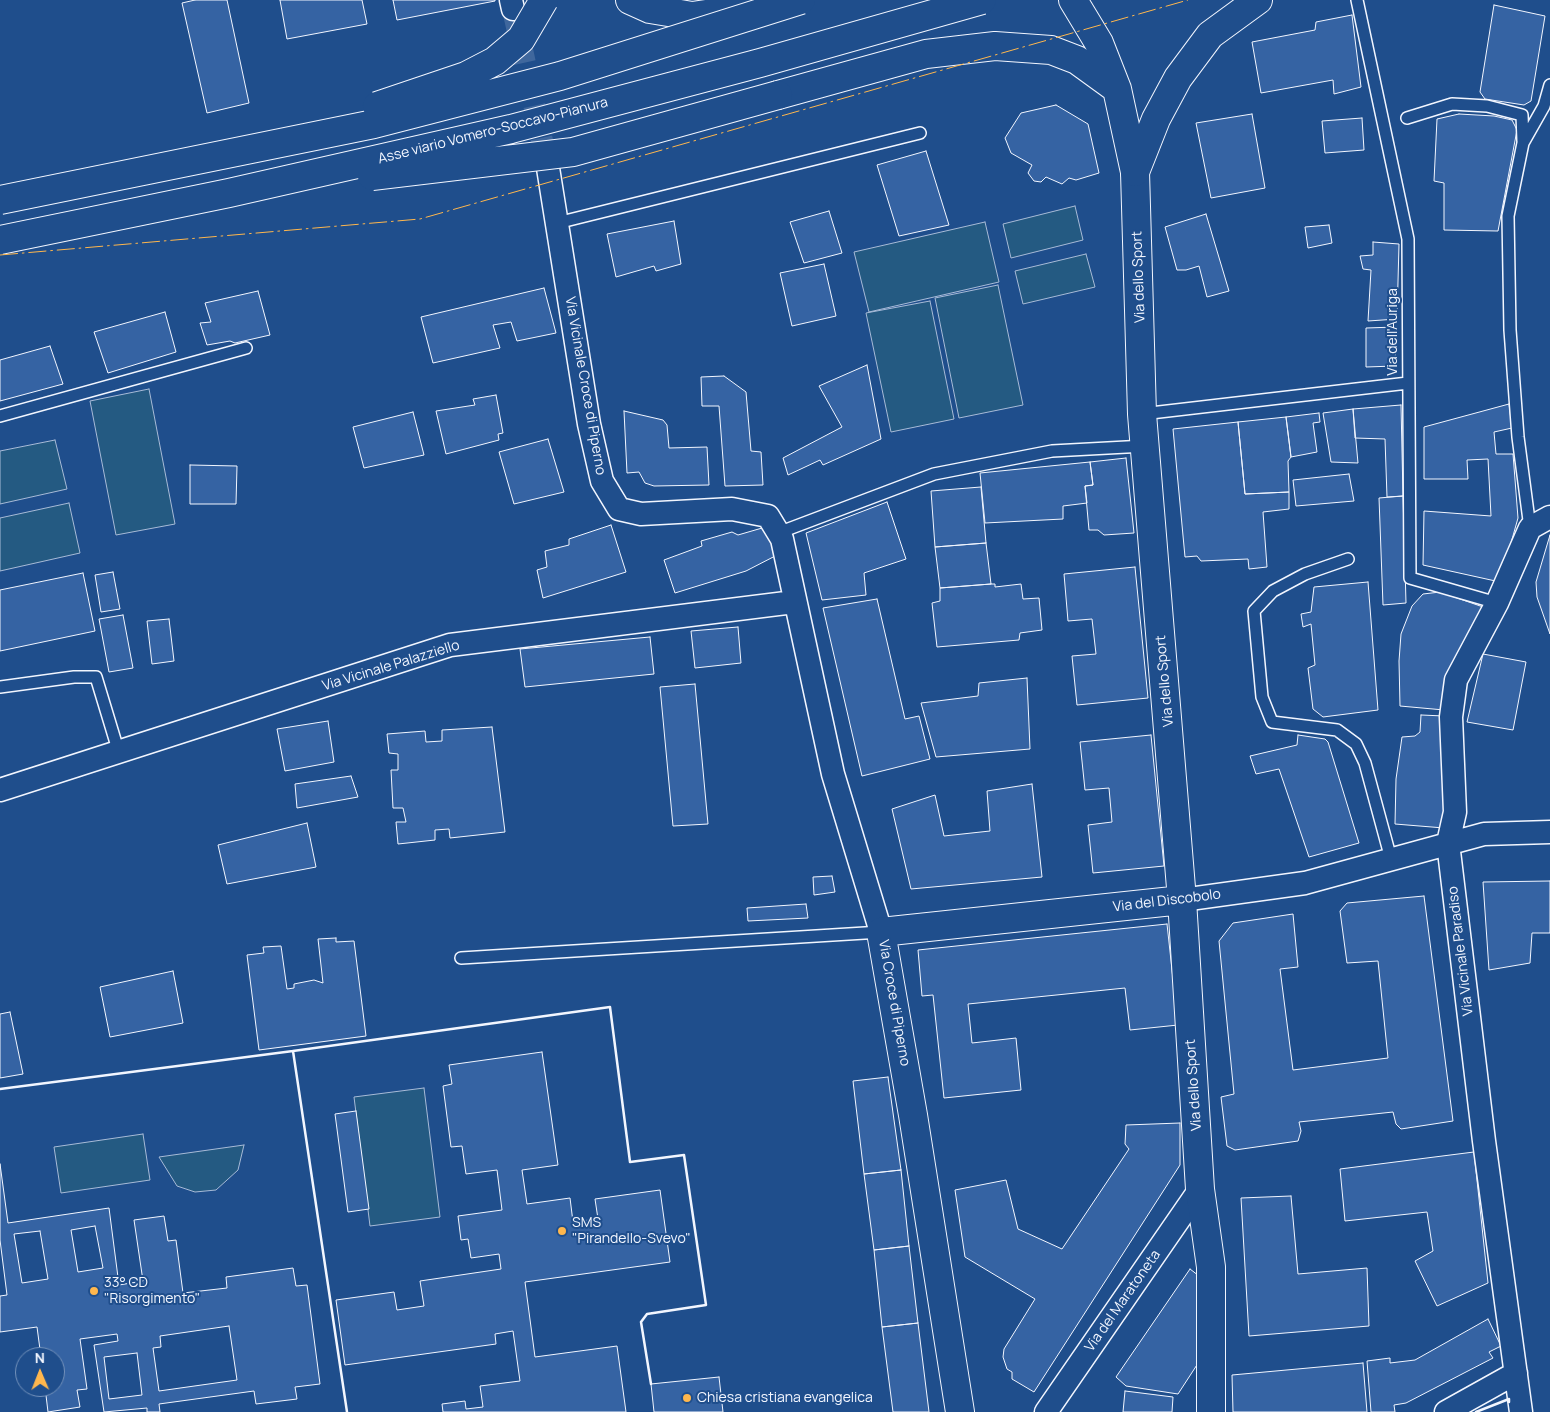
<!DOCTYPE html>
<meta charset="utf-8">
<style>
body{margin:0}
#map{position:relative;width:1550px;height:1412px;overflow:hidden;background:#1f4e8c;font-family:Manrope,sans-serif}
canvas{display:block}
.north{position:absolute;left:15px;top:1347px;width:50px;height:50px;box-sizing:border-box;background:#1f4e8c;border:1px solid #7391ba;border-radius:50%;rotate:359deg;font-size:14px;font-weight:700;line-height:20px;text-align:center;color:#f2f6ff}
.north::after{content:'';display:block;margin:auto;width:18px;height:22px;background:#ffb74d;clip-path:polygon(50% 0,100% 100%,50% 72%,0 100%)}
</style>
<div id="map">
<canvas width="1550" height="1412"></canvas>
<div class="north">N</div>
</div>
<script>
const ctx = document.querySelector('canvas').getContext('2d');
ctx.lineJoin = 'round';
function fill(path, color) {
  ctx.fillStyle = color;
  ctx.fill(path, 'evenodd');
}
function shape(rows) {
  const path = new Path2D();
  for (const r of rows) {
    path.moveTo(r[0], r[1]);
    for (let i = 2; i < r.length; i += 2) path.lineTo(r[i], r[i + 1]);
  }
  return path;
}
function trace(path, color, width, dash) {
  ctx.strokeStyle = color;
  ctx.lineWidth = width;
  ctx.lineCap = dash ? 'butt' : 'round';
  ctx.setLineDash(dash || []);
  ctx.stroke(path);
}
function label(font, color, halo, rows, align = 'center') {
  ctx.font = font + ' Manrope,sans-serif';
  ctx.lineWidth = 4;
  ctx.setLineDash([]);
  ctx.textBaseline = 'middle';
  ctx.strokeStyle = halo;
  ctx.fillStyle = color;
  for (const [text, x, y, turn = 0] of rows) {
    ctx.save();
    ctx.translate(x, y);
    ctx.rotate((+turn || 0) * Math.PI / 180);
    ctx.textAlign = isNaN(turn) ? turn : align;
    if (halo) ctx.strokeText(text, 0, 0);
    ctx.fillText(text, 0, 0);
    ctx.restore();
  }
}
const green = shape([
 [1075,206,1083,240,1011,258,1003,224,1075,206],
 [985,222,999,282,869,312,854,252,985,222],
 [1086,254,1095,287,1023,304,1015,271,1086,254],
 [998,285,1023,405,959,418,935,298,998,285],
 [930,301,954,419,891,432,866,313,930,301],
 [149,389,175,524,116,535,90,401,149,389],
 [55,440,67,489,0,504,0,451,55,440],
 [69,503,80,553,0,571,0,518,69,503],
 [424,1088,440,1217,370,1226,354,1097,424,1088],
 [143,1134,150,1180,61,1193,54,1147,143,1134],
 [244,1145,238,1170,216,1190,195,1192,177,1186,159,1157,244,1145]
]);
fill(green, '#245a82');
trace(green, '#a8bbd7', 1);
const building = shape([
 [195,0,227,0,249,103,207,113,182,3,195,0],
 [280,0,362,0,367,24,287,39,280,0],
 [393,0,495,0,495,1,397,20,393,0],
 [1494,5,1545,16,1531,101,1524,105,1485,99,1480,92,1494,5],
 [1352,15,1361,87,1334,94,1333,80,1261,93,1252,42,1315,30,1316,22,1352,15],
 [1056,105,1088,124,1099,173,1076,180,1069,178,1062,184,1046,177,1041,182,1034,181,1028,173,1032,165,1011,153,1005,138,1021,113,1056,105],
 [1252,114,1265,188,1211,198,1196,123,1252,114],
 [1459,114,1494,116,1512,120,1517,130,1498,231,1444,230,1444,183,1434,181,1437,119,1459,114],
 [1362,118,1364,150,1325,153,1322,121,1362,118],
 [926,151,949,225,899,236,877,165,926,151],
 [829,211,842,253,804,263,790,222,829,211],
 [1206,214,1229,291,1207,297,1199,266,1186,270,1177,270,1165,227,1206,214],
 [674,221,681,264,656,271,654,266,616,277,607,234,674,221],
 [1329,225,1332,243,1308,248,1305,227,1329,225],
 [1373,242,1399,244,1397,319,1368,321,1371,270,1363,269,1360,256,1373,255,1373,242],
 [824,264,836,316,792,326,780,273,824,264],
 [544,288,556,333,517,341,511,322,493,325,500,348,433,363,421,317,544,288],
 [258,291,270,335,235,343,230,341,207,345,200,323,211,322,205,303,258,291],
 [165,312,176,352,108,373,94,332,165,312],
 [1396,327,1395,366,1366,367,1366,328,1396,327],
 [50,346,63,384,0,401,0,360,50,346],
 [867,365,881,439,823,465,820,460,788,475,783,458,842,427,819,386,867,365],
 [724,376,746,392,751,451,761,452,763,485,725,486,719,406,702,406,701,377,724,376],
 [496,395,503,433,498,434,499,440,446,454,436,411,475,405,473,399,496,395],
 [1509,404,1512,428,1494,432,1496,454,1513,454,1518,518,1500,582,1423,565,1424,511,1491,516,1488,459,1467,460,1468,479,1424,479,1424,427,1509,404],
 [1401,405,1403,496,1387,497,1385,439,1355,438,1353,409,1401,405],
 [1353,409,1358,463,1331,462,1323,413,1353,409],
 [624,411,663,420,667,425,669,448,707,447,709,485,654,486,645,483,639,472,627,473,624,411],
 [413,412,424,455,364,468,353,427,413,412],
 [1319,413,1320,422,1313,423,1317,452,1291,457,1286,417,1319,413],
 [1286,417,1291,457,1288,461,1289,492,1245,494,1238,422,1286,417],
 [1238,422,1245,494,1289,492,1289,509,1263,512,1267,567,1249,569,1248,559,1201,561,1197,556,1185,557,1173,429,1238,422],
 [548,439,564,492,514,504,499,452,548,439],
 [1126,458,1134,533,1104,535,1098,530,1089,530,1085,486,1093,485,1090,462,1126,458],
 [1090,462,1093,485,1085,486,1087,503,1063,506,1063,519,985,523,980,473,1090,462],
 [190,465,237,466,236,504,190,504,190,465],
 [1349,474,1354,501,1296,506,1293,480,1349,474],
 [981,487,986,543,935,547,931,491,981,487],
 [1403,496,1406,603,1383,605,1379,498,1403,496],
 [887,502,906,559,864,573,866,595,822,600,806,533,887,502],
 [611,525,626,572,543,598,537,570,547,567,545,551,569,545,569,539,611,525],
 [769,526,779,554,746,571,675,593,664,560,702,546,701,541,732,532,738,535,769,526],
 [1550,535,1550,634,1537,597,1536,582,1550,535],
 [986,543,991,584,940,588,935,547,986,543],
 [1135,567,1148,698,1077,705,1072,656,1096,654,1092,619,1068,621,1064,574,1135,567],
 [113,572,120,609,101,612,95,575,113,572],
 [83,573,95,631,0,651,0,590,83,573],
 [1368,582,1378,710,1323,717,1313,709,1308,668,1315,665,1311,624,1303,627,1301,614,1311,612,1314,587,1368,582],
 [991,584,995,584,995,587,1021,584,1023,599,1039,598,1042,630,1020,633,1019,640,937,647,932,603,940,601,940,588,991,584],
 [1440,592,1486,608,1444,710,1400,706,1399,661,1401,634,1412,606,1423,594,1440,592],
 [877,599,905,719,919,716,930,759,862,776,823,608,877,599],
 [123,615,133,668,109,672,99,619,123,615],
 [169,619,174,661,152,664,147,621,169,619],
 [738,627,741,663,695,668,691,631,738,627],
 [650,637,654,674,525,687,520,649,650,637],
 [1483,654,1526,662,1513,730,1467,722,1483,654],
 [1027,678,1030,749,936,757,921,703,978,696,979,683,1027,678],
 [695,684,708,824,673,826,660,687,695,684],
 [1421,715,1444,716,1444,828,1395,824,1396,779,1402,737,1415,736,1420,732,1421,715],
 [328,721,334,762,285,771,277,729,328,721],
 [492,727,505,832,450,838,449,829,435,830,435,840,398,844,396,822,406,822,403,808,393,808,391,770,398,770,398,754,389,753,387,734,425,731,426,742,442,741,442,730,492,727],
 [1151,735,1164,866,1093,873,1088,825,1112,822,1109,788,1085,790,1080,742,1151,735],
 [1298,735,1325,739,1328,742,1359,843,1309,857,1279,769,1256,774,1250,756,1297,745,1298,735],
 [351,776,358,797,297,808,295,784,351,776],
 [1032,784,1042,877,911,889,892,809,935,795,944,836,990,831,987,791,1032,784],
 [307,823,316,867,227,884,218,845,307,823],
 [832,876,835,892,814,895,813,877,832,876],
 [1550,881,1550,933,1532,933,1530,963,1489,970,1483,882,1550,881],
 [1424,896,1453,1121,1401,1129,1396,1124,1393,1112,1299,1122,1301,1131,1298,1141,1235,1150,1227,1146,1221,1097,1234,1094,1219,941,1233,923,1293,914,1298,967,1280,969,1293,1070,1388,1058,1378,961,1347,963,1340,911,1347,903,1424,896],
 [806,904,808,918,748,921,747,908,806,904],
 [1167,924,1178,1025,1130,1030,1125,988,968,1004,972,1043,1016,1038,1021,1090,944,1098,933,995,922,996,918,950,1167,924],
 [336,938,336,942,354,941,366,1036,259,1050,247,955,264,953,263,947,281,946,287,989,294,988,294,984,314,980,323,983,318,939,336,938],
 [173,971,183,1023,110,1037,100,987,173,971],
 [10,1012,23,1074,0,1078,0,1014,10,1012],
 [542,1052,558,1165,522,1170,527,1204,570,1198,573,1222,598,1219,595,1199,660,1190,670,1262,525,1282,535,1357,617,1346,626,1412,443,1412,442,1404,465,1401,466,1409,483,1407,480,1386,520,1381,513,1331,495,1334,496,1344,345,1365,336,1300,394,1292,397,1310,424,1306,420,1281,501,1269,499,1254,471,1258,468,1239,461,1240,458,1216,502,1210,497,1170,466,1174,462,1146,451,1147,443,1086,452,1084,449,1065,542,1052],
 [888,1077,901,1170,864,1174,853,1081,888,1077],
 [356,1111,369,1209,348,1212,335,1114,356,1111],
 [1180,1123,1180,1165,1034,1392,1012,1379,1012,1372,1007,1369,1003,1357,1004,1349,1035,1299,965,1257,955,1190,1006,1180,1018,1229,1062,1249,1129,1149,1125,1144,1126,1125,1180,1123],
 [1474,1152,1488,1283,1437,1306,1415,1261,1433,1251,1427,1212,1345,1221,1340,1169,1474,1152],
 [0,1164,8,1223,109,1208,119,1285,143,1281,134,1220,164,1216,168,1241,176,1240,183,1293,227,1288,226,1277,293,1268,296,1286,307,1285,320,1384,295,1387,297,1399,256,1404,254,1391,159,1404,160,1412,147,1412,147,1408,104,1412,94,1345,118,1341,117,1334,80,1339,87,1389,77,1390,80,1407,48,1412,45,1387,55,1387,55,1357,41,1357,37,1327,0,1332,0,1296,7,1295,0,1240,0,1164],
 [95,1226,103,1268,78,1272,71,1230,95,1226],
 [40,1231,48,1279,22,1283,14,1234,40,1231],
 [229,1326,237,1380,159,1391,153,1348,161,1347,160,1336,229,1326],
 [137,1353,142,1395,109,1399,104,1357,137,1353],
 [901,1170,909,1246,874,1250,864,1174,901,1170],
 [1291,1196,1298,1274,1367,1268,1369,1326,1249,1336,1241,1198,1291,1196],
 [909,1246,918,1323,882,1327,874,1250,909,1246],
 [1190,1269,1203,1279,1206,1351,1178,1394,1126,1386,1116,1377,1190,1269],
 [1488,1319,1501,1346,1489,1352,1493,1358,1406,1403,1394,1405,1395,1412,1371,1412,1367,1361,1390,1358,1390,1363,1415,1360,1488,1319],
 [918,1323,929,1412,893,1412,882,1327,918,1323],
 [1363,1363,1367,1412,1233,1412,1232,1375,1363,1363],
 [719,1377,723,1412,654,1412,651,1384,719,1377],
 [1125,1391,1173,1397,1172,1412,1123,1412,1125,1391]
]);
fill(building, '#3563a3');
trace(building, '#f2f6ff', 1);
trace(shape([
 [513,9,548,168]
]), '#3f679d', 22, [22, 11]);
const service = shape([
 [1357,0,1408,239,1410,578,1497,603],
 [1407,118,1452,104,1487,106,1522,115,1523,141],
 [557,223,920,133],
 [1142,414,1408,383],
 [0,416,246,348],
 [1530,528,1518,437,1510,330,1508,216,1523,143,1544,106,1550,85],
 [778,533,934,474,1052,451,1145,446],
 [1348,559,1305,574,1273,591,1254,611,1262,697,1272,722,1337,730,1356,744,1365,763,1391,859],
 [0,687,74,677,96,677,119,753],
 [461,958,881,932]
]);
const minor = shape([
 [511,0,513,9],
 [548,168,589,424,602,481,619,509,641,514,732,509,768,516,782,539,833,774,881,932],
 [0,790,450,645,794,602],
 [1182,900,1305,883,1484,834,1550,832],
 [1046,1412,1200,1189],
 [1446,1412,1516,1373],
 [1521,1412,1484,1141,1448,843,1455,812,1451,717,1456,680,1497,603,1530,528,1550,517]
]);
const tertiary = shape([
 [1135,172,1142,414,1182,900,1200,1189,1211,1267,1211,1412],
 [960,1412,913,1115,881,932,1182,900]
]);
const trunk = shape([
 [630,0,650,9,692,16,749,8],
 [1073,0,1099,43,1117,89,1135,172],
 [778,95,926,54,995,46,1051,50,1077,60,1117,89],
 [1135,172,1156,119,1178,78,1210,35,1258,0]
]);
trace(service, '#f2f6ff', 14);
trace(minor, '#f2f6ff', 25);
trace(tertiary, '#f2f6ff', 30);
trace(trunk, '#f2f6ff', 30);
trace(service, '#1f4e8c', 11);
trace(minor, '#1f4e8c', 22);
trace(tertiary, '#1f4e8c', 28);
trace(trunk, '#1f4e8c', 28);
const trunkBridge = shape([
 [377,106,466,76,495,61,521,39,544,0],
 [372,176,573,152,778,95],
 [0,200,374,124,560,76,801,0],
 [0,240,229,193,511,129,760,63,982,0]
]);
trace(trunkBridge, '#f2f6ff', 30, []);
trace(trunkBridge, '#1f4e8c', 28);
trace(shape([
 [0,1089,293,1051],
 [347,1412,293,1051,610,1007,630,1162,684,1155,706,1305,647,1314,641,1322,651,1384],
 [1476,1412,1509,1399,1509,1402]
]), '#f2f6ff', 2.5);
trace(shape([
 [0,255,420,219,1188,0]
]), '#ffb74d', 1, [18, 4, 2.5, 4]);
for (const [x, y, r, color] of [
 [562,1231,5,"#ffb74d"],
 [94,1291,5,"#ffb74d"],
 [687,1398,5,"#ffb74d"]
]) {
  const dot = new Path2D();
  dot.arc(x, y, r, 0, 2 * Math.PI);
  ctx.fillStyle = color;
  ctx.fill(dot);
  trace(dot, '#1f4e8c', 2);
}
label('14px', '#f2f6ff', '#1f4e8c', [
 ["Asse viario Vomero-Soccavo-Pianura",493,131,-14],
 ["Via dello Sport",1139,277,-92],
 ["Via dell'Auriga",1393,332,-90],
 ["Via Vicinale Croce di Piperno",585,386,80],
 ["Via Vicinale Palazziello",391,666,-17],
 ["Via dello Sport",1165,681,-95],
 ["Via del Discobolo",1167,901,-7],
 ["Via Vicinale Paradiso",1461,951,-97],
 ["Via Croce di Piperno",894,1003,80],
 ["Via dello Sport",1194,1085,-94],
 ["Via del Maratoneta",1123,1301,-55]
]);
label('14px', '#f2f6ff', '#1f4e8c', [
 ["SMS",572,1223],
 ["\"Pirandello-Svevo\"",572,1239],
 ["33° CD",104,1283],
 ["\"Risorgimento\"",104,1299],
 ["Chiesa cristiana evangelica",697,1398]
], 'left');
</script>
